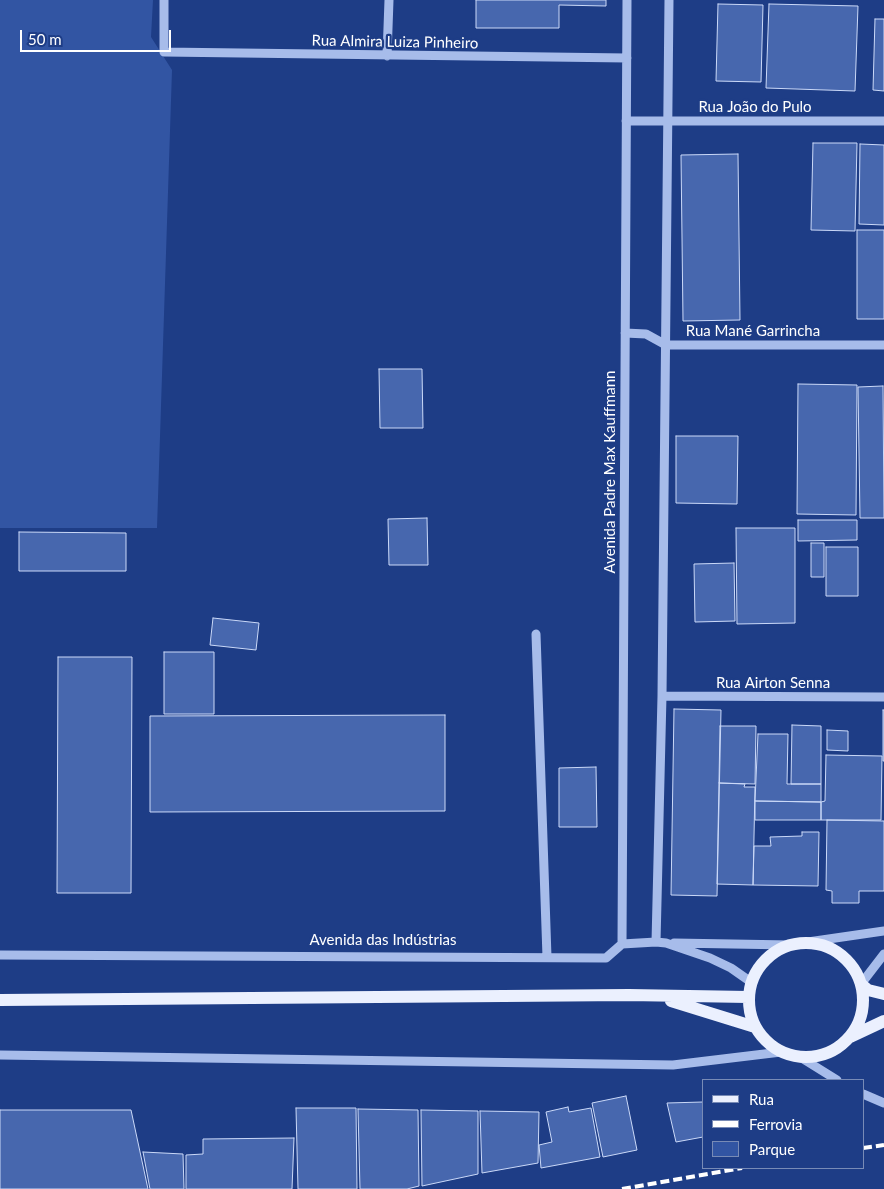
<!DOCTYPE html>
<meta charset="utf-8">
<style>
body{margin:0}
#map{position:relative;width:884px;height:1189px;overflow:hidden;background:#1e3d86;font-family:Lato,sans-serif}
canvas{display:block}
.legend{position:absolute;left:702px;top:1079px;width:162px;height:90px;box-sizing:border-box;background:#1e3d86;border:1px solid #788bb6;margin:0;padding:6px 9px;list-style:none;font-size:15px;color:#fff}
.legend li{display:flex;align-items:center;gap:10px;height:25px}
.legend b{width:25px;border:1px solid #788bb6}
.scale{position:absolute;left:20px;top:30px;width:151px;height:22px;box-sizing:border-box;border:2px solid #fff;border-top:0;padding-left:6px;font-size:15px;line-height:18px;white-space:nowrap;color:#fff;-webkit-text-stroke:4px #1e3d86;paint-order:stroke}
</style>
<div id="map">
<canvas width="884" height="1189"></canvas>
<ul class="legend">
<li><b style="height:6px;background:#ebf0fe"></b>Rua</li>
<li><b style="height:6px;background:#fff"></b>Ferrovia</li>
<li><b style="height:14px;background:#3255a3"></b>Parque</li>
</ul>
<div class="scale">50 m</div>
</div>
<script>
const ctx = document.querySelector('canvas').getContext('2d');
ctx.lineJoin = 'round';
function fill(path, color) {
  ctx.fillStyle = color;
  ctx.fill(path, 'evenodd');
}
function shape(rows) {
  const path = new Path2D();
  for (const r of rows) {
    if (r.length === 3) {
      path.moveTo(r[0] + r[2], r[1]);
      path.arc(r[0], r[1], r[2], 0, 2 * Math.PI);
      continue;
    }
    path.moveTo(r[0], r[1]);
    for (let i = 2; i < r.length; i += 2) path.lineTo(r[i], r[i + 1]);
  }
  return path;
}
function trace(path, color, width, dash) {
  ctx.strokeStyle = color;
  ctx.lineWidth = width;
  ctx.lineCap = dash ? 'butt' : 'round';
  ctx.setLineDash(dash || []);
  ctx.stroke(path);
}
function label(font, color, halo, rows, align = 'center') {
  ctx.font = font + ' Lato,sans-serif';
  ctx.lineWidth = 4.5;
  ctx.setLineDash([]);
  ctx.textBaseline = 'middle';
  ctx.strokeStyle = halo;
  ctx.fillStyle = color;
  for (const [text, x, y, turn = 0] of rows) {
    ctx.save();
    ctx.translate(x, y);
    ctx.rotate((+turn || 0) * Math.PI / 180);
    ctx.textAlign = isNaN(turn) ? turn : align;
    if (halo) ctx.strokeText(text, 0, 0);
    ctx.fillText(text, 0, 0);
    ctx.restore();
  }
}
fill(shape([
 [0,0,153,0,151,37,172,70,157,528,0,528]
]), '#3255a3');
const building = shape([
 [476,0,606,0,606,6,559,5,559,28,476,28,476,0],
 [718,4,763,5,761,82,716,81,718,4],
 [769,4,858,6,855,91,766,88,769,4],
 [875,19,884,19,884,91,873,90,875,19],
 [813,143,857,143,855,231,811,230,813,143],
 [860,144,884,145,884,225,859,224,860,144],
 [738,154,740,320,683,321,681,155,738,154],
 [857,230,884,230,884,319,857,319,857,230],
 [379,369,422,369,423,428,380,428,379,369],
 [798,384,857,385,856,515,797,514,798,384],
 [883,386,884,518,860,518,858,387,883,386],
 [676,436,738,436,737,504,676,503,676,436],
 [427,518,428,565,389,565,388,519,427,518],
 [798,520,857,520,857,540,798,541,798,520],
 [736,528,795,528,795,623,737,624,736,528],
 [19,532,126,533,126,571,19,571,19,532],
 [811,543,824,543,824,577,811,577,811,543],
 [826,547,858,547,858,596,826,596,826,547],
 [734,563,735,621,695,622,694,564,734,563],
 [213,618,259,623,256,650,210,645,213,618],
 [164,652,214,652,214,714,164,714,164,652],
 [58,657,132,657,131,893,57,893,58,657],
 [674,709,721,710,717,896,671,895,674,709],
 [883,710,884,710,884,761,883,761,883,710],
 [445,715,445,811,150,812,150,716,445,715],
 [792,725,821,726,821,784,791,784,792,725],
 [720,726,756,726,755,784,719,783,720,726],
 [827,730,848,731,848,751,827,750,827,730],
 [758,734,788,734,787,784,821,784,821,802,755,801,758,734],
 [826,755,882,756,881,820,821,820,821,802,825,801,826,755],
 [596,767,597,827,559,827,559,768,596,767],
 [719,783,745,784,744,787,755,787,753,885,717,884,719,783],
 [755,801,821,802,821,820,755,820,755,801],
 [827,820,884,821,884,891,859,891,859,903,832,903,832,891,826,890,827,820],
 [802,832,819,832,818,886,753,885,754,846,771,846,770,837,802,836,802,832],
 [626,1096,637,1150,603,1157,592,1103,626,1096],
 [703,1102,703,1137,676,1142,667,1103,703,1102],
 [568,1107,569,1112,591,1108,600,1157,541,1168,539,1145,552,1142,546,1112,568,1107],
 [296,1108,356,1108,357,1189,298,1189,296,1108],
 [358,1109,418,1110,419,1186,407,1189,360,1189,358,1109],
 [0,1110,131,1110,148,1189,0,1189,0,1110],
 [421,1110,478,1111,478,1174,422,1186,421,1110],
 [480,1111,539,1112,538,1163,482,1173,480,1111],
 [294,1138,292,1189,186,1189,186,1155,203,1154,203,1139,294,1138],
 [143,1152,183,1154,184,1189,150,1189,143,1152]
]);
fill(building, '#4767ae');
trace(building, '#cbd9f8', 1);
trace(shape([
 [164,0,164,52,627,58],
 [387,56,389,0],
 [626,121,884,121],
 [625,333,646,334,666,345,884,345],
 [536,634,547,957],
 [662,696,884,697],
 [656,942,662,696,669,0],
 [674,943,791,945],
 [801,943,884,931],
 [622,944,627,0],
 [0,955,606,958,622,944,656,942,666,943,710,958,731,968,751,982],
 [861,984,884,954],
 [0,1055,673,1065,781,1052],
 [800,1057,837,1080],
 [863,1094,884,1103]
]), '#a7bcea', 9);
trace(shape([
 [806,1000,57],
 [861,984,868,990,884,994],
 [0,1000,629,995,748,997],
 [671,1001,755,1027],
 [850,1037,884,1021]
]), '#ebf0fe', 12);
trace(shape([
 [863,1148,884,1145],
 [622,1189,742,1168]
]), '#fff', 4, [9, 4]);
label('15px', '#fff', '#1e3d86', [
 ["Rua Almira Luiza Pinheiro",395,42,1],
 ["Rua João do Pulo",755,107],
 ["Rua Mané Garrincha",753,331],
 ["Avenida Padre Max Kauffmann",610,472,-90],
 ["Rua Airton Senna",773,683],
 ["Avenida das Indústrias",383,940]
]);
</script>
